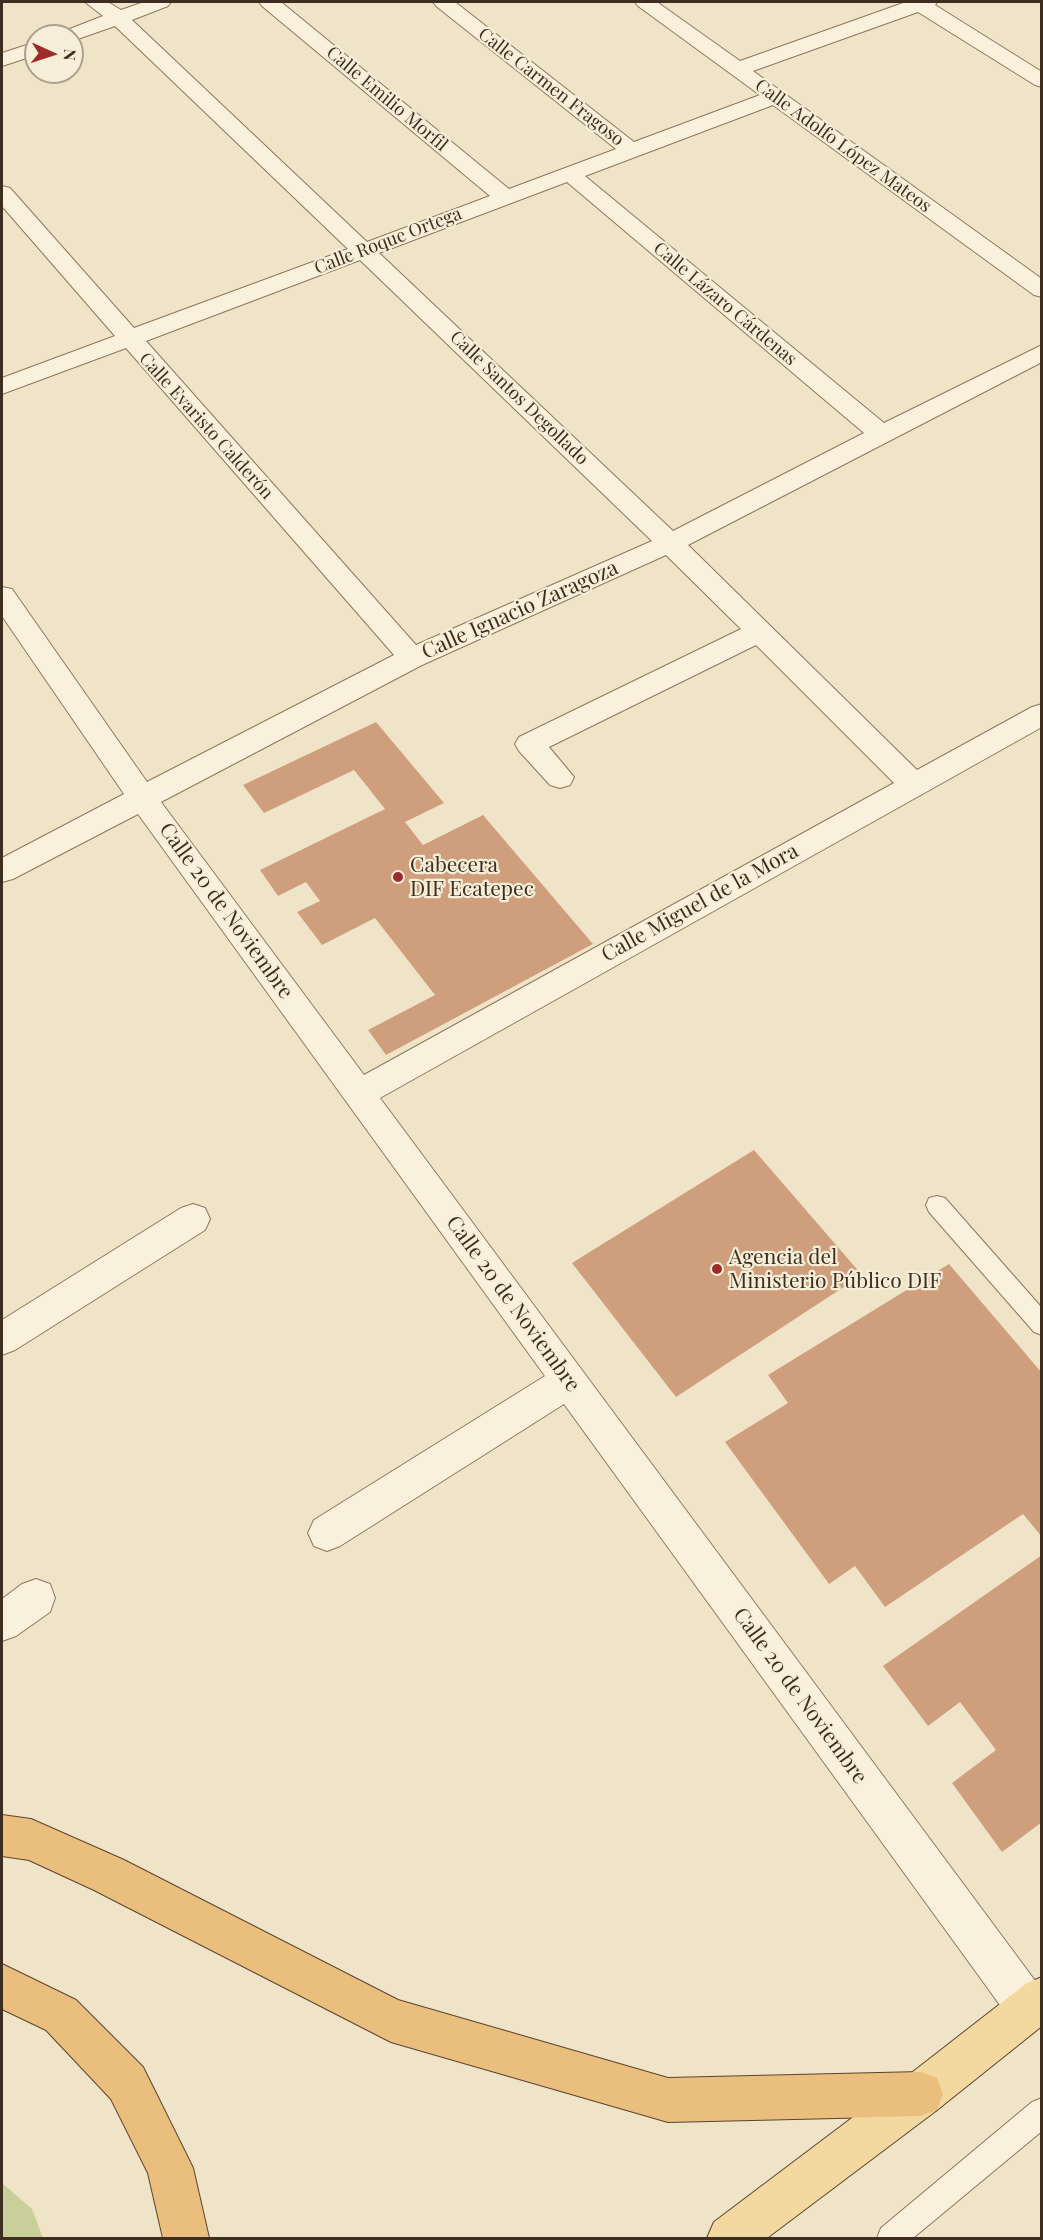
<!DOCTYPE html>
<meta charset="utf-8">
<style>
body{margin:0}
#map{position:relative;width:1043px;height:2240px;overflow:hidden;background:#f0e4c8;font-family:"Playfair Display",serif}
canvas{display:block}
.frame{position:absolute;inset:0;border:3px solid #3d2e20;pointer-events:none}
.north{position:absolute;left:24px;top:24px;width:60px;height:60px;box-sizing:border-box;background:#f7eed8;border:2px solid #ada18e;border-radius:50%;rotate:93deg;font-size:16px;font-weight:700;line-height:24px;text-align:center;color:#3d2e20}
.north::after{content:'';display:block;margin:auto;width:21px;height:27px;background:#9e2a2b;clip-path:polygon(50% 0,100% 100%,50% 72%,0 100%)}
</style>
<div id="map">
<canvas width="1043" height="2240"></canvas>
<div class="frame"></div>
<div class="north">N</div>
</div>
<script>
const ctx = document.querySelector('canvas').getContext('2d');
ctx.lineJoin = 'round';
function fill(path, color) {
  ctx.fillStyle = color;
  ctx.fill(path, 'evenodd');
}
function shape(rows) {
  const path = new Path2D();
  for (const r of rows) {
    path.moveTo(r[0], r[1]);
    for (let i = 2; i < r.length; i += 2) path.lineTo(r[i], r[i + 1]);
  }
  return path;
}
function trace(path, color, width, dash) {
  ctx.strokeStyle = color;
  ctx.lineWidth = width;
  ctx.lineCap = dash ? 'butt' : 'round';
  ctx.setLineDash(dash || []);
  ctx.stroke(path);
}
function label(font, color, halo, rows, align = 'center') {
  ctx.font = font + ' "Playfair Display",serif';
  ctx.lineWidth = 4.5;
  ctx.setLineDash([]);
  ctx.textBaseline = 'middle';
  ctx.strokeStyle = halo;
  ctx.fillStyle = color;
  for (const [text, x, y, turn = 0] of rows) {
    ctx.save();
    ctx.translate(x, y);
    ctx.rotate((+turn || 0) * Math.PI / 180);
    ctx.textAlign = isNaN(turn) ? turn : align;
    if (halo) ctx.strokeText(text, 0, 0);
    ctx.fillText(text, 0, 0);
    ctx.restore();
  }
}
fill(shape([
 [2,2183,32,2209,43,2238,2,2238]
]), '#c9cf9b');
fill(shape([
 [376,722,444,803,405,822,423,845,483,815,593,944,386,1055,368,1030,435,995,375,918,322,945,297,912,320,901,306,882,278,896,260,870,385,809,354,770,264,813,243,785],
 [754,1150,862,1275,676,1397,572,1263],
 [949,1264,1042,1373,1042,1537,1023,1514,885,1607,855,1566,829,1584,725,1442,788,1403,768,1375],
 [1042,1555,1042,1822,1002,1852,952,1783,996,1750,960,1702,928,1726,883,1666]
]), '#cf9f7d');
const service = shape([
 [937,1196,945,1198,1042,1308,1042,1335,1034,1332,929,1212,926,1205,929,1198,937,1196],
 [1042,2098,1042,2131,913,2238,877,2238,881,2228,1032,2102,1042,2098]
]);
const minor = shape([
 [85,2,108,2,121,10,144,2,171,2,168,6,132,20,367,242,490,196,262,6,259,2,281,2,509,189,616,149,436,6,433,2,455,2,634,142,760,95,638,6,635,2,657,2,740,61,906,2,937,2,935,5,1042,72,1042,87,1035,85,918,12,753,71,1042,279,1042,297,1034,295,773,105,585,176,884,423,1042,345,1042,362,688,545,917,770,1032,707,1042,704,1042,727,380,1098,1042,1990,1042,2024,1028,2030,1013,2023,564,1404,340,1546,327,1551,314,1546,308,1533,314,1520,545,1376,138,814,13,879,2,882,2,858,124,794,2,616,2,587,12,589,147,782,394,655,126,348,2,394,2,378,115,336,2,206,2,186,10,188,134,328,348,249,115,26,72,41,72,36,59,36,62,32,103,16,85,2],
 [567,182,864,433,673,531,379,253,567,182],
 [360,260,652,541,416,645,146,341,360,260],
 [666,555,741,629,519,737,515,744,519,751,550,785,560,788,570,785,574,777,549,747,756,645,894,783,364,1075,161,802,422,665,666,555],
 [36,42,36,55,2,66,2,53,36,42],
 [193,1204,205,1208,210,1219,205,1230,15,1350,2,1355,2,1320,181,1208,193,1204],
 [36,1579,50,1584,55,1598,50,1612,16,1636,2,1641,2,1599,22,1584,36,1579]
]);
const primary = shape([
 [1042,1977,1042,2026,937,2110,767,2238,707,2238,714,2222,905,2078,1027,1983,1042,1977]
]);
const trunk = shape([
 [2,1815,31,1819,124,1860,398,2000,668,2078,921,2072,937,2078,943,2094,937,2110,921,2116,668,2122,391,2042,94,1890,29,1860,2,1856,2,1815],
 [2,1964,76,2000,143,2067,193,2168,209,2238,163,2238,148,2173,111,2099,46,2030,2,2009,2,1964]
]);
trace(service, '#8d765c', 2);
trace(minor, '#8d765c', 2);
trace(primary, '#5b4430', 2);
trace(trunk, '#5b4430', 2);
fill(service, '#faf1dc');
fill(minor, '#faf1dc');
fill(primary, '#f3d9a0');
fill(trunk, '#eabe7c');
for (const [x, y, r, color] of [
 [398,877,6,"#9e2a2b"],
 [717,1269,6,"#9e2a2b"]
]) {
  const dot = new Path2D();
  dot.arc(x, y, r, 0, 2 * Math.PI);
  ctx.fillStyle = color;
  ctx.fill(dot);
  trace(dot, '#f7eed8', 2);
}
label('18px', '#3d2e20', '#f7eed8', [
 ["Calle Carmen Fragoso",551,87,38],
 ["Calle Emilio Morfil",387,99,40],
 ["Calle Adolfo López Mateos",843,146,36],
 ["Calle Roque Ortega",388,241,-21],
 ["Calle Lázaro Cárdenas",725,304,40],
 ["Calle Santos Degollado",519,398,44],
 ["Calle Evaristo Calderón",206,426,48]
]);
label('21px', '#3d2e20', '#f7eed8', [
 ["Calle Ignacio Zaragoza",520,610,-24],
 ["Calle Miguel de la Mora",700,903,-29],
 ["Calle 20 de Noviembre",226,911,54],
 ["Calle 20 de Noviembre",513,1304,54],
 ["Calle 20 de Noviembre",800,1696,54]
]);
label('21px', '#3d2e20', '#f7eed8', [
 ["Cabecera",410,865],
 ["DIF Ecatepec",410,889],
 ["Agencia del",729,1257],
 ["Ministerio Público DIF",729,1281]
], 'left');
</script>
